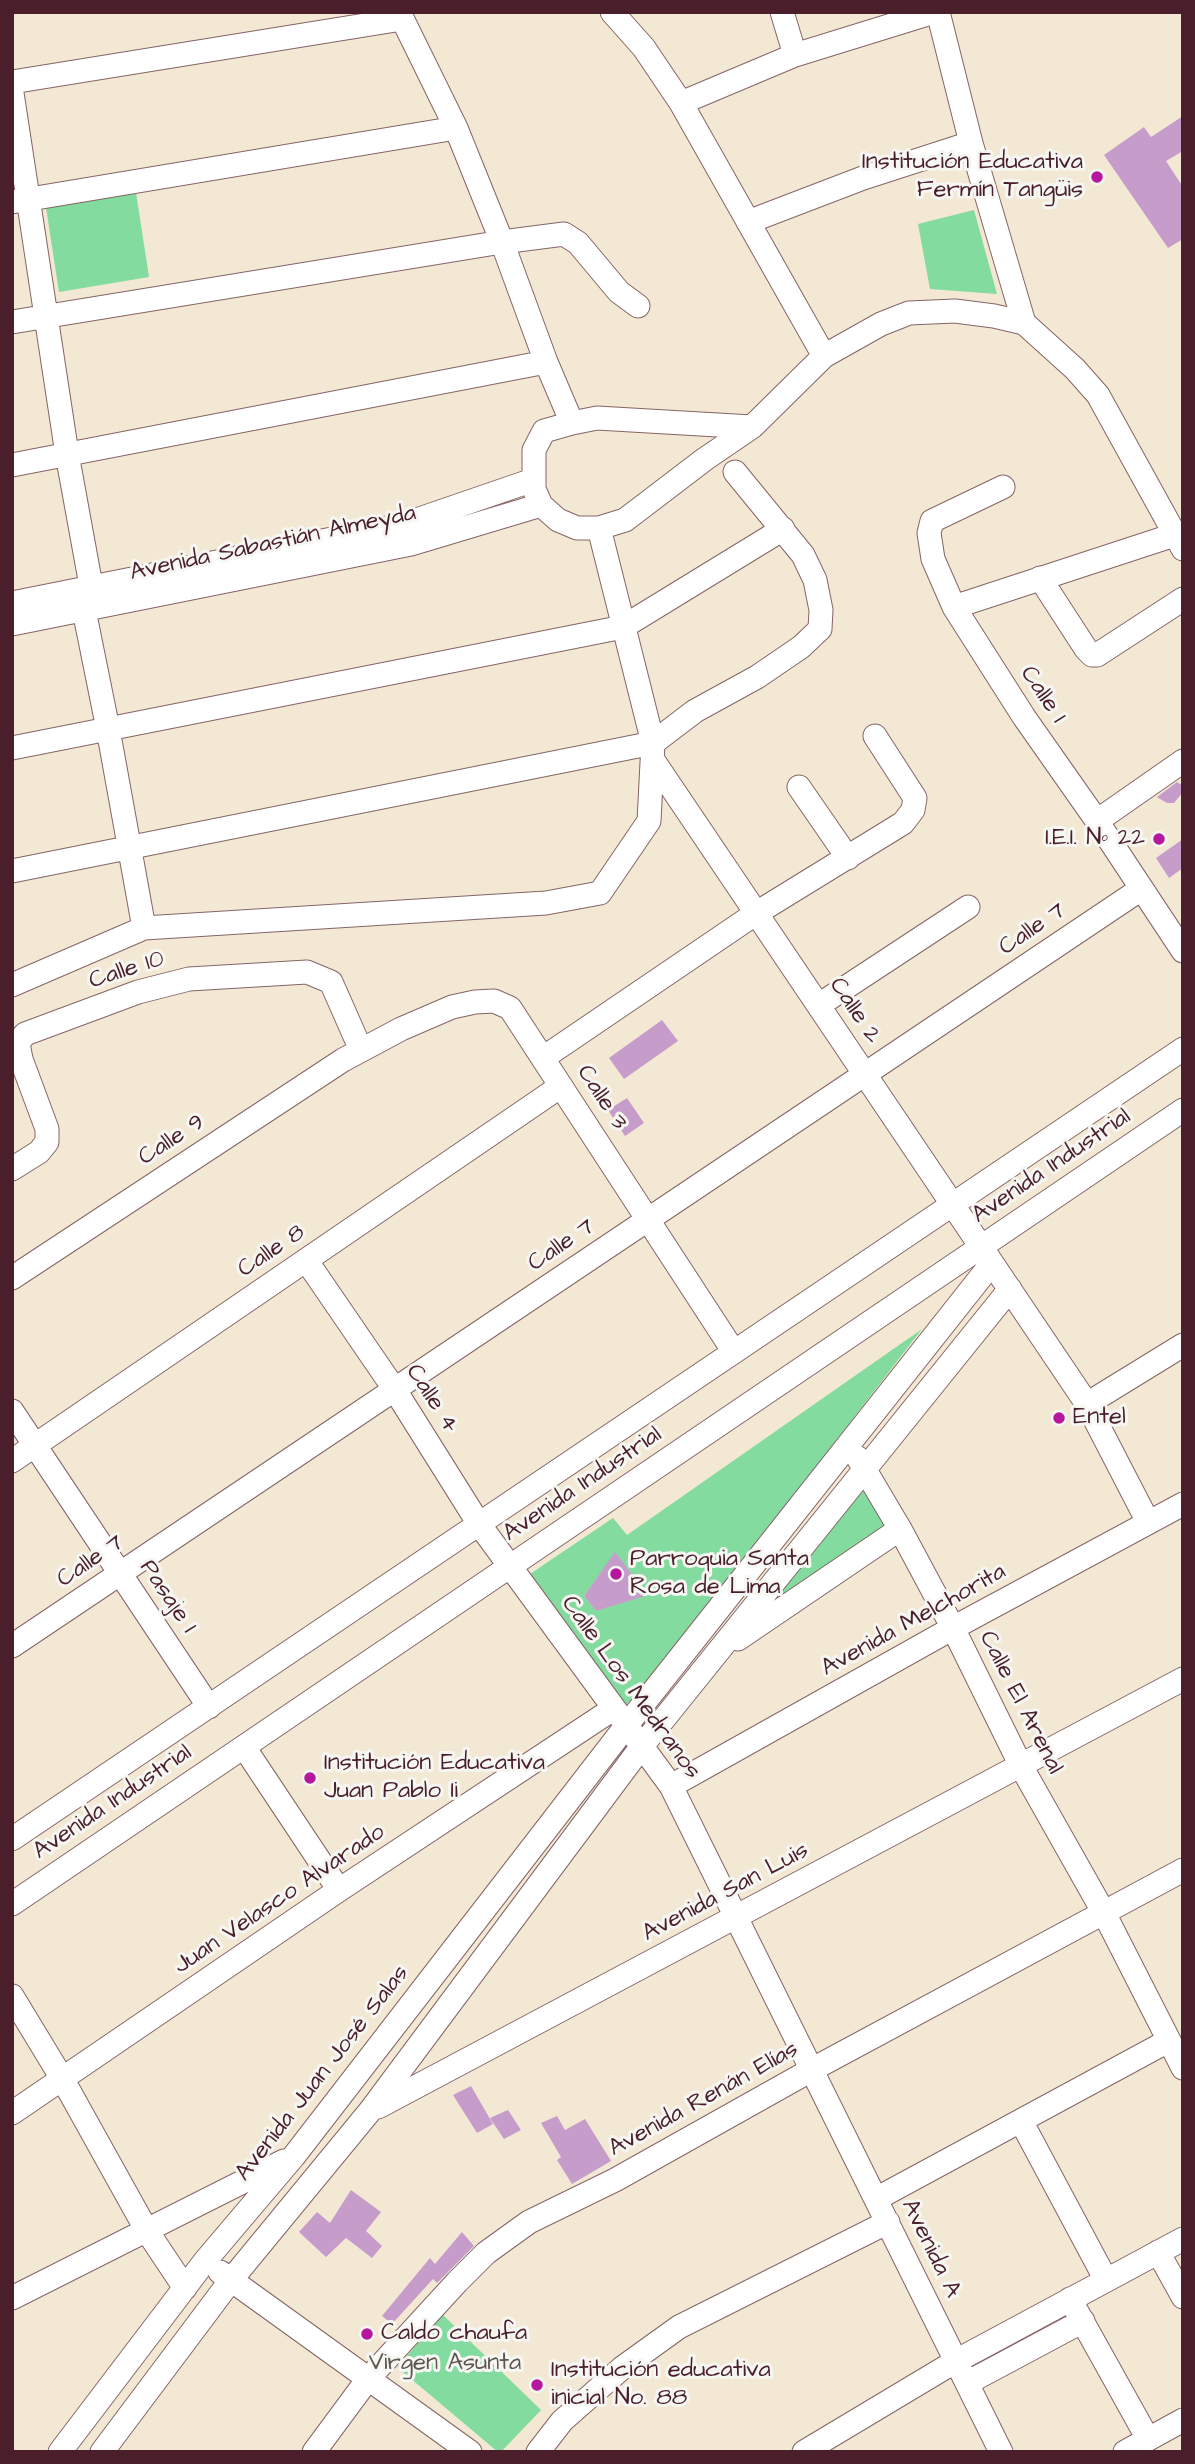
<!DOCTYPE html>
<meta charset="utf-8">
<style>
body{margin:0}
#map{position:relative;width:1195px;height:2464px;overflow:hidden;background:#f3e8d4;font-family:"Architects Daughter",sans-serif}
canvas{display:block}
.frame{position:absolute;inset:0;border:14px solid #4a1f2b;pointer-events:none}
</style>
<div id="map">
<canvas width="1195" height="2464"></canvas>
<div class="frame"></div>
</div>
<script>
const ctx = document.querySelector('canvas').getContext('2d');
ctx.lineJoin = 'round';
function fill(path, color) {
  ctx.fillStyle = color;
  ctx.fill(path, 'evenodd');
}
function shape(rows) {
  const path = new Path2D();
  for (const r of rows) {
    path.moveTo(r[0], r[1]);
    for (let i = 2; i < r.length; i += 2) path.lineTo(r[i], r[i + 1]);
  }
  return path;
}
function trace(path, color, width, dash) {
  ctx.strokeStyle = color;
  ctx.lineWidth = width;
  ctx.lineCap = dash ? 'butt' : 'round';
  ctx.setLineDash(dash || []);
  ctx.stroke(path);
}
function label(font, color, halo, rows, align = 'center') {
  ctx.font = font + ' "Architects Daughter",sans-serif';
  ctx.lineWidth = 6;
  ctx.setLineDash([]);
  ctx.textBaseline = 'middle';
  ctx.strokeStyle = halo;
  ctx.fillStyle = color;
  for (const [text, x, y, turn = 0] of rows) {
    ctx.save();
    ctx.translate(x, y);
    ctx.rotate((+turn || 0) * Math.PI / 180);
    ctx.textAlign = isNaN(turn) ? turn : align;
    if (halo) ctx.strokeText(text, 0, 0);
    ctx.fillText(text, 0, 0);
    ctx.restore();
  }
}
fill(shape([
 [135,186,149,277,59,292,45,201],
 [974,210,997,294,930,289,918,224],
 [922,1329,693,1626,626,1705,530,1574,613,1518,627,1535],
 [615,1553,648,1594,596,1611,584,1596],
 [864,1479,892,1522,741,1630],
 [443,2315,541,2410,501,2452,498,2452,397,2367]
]), '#83db9f');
fill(shape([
 [1183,116,1183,151,1166,161,1183,187,1183,239,1168,248,1104,155,1144,127,1151,137],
 [1177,782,1183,786,1183,792,1174,803,1167,803,1157,797],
 [1183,839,1183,868,1169,878,1156,858],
 [662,1020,678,1041,624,1079,609,1058],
 [627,1098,644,1123,625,1136,608,1110],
 [615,1552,648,1595,596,1611,584,1596],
 [471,2086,493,2124,477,2133,453,2095],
 [508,2110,521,2130,504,2139,490,2118],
 [557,2116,565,2130,585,2119,611,2161,572,2184,557,2160,561,2157,541,2123],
 [351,2190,381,2212,366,2231,382,2246,372,2258,346,2238,326,2257,299,2232,317,2212,330,2223],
 [462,2232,474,2246,437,2283,433,2279,392,2324,382,2316,430,2258,435,2264]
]), '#c59cca');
const minor = shape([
 [399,12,456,128,502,242,546,362,572,423],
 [612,12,644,48,681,103,824,356],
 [782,12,795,55],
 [938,12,971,143,1024,323,1075,369,1098,395,1183,549],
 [12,82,402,19],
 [12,93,67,454,94,602],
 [681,103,795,55,934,12],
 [12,202,456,128],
 [748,222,863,178,971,143],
 [12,322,502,242,564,234,578,243,619,292,638,306],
 [752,427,597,418,572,423,544,431,534,450,534,489,541,505,558,520,577,528,599,528,625,520,705,459,752,427,824,356,881,324,909,313,955,311,994,316,1024,323],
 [12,465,546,362],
 [1003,487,932,521,929,533,933,559,954,607,1024,717,1097,821,1183,951],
 [1040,578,1086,649,1092,655,1097,655,1183,599],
 [12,603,402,525,533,480],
 [954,607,1174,535],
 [12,624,411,544,541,505],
 [12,748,108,729,84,610],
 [653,760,1087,1404,1148,1522],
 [799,787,848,858],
 [1097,821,1183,761],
 [12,871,653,743,695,711,757,677,801,647,820,629,821,610,815,580,803,555,735,472],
 [144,928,108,729,623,627,783,529],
 [12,985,144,928,546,903,600,893,649,821,653,743,599,528],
 [819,1005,968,907],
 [543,1058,755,914,903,823,913,810,915,798,875,736],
 [12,1169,39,1152,47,1142,47,1129,21,1059,18,1043,25,1034,138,992,189,979,307,972,331,982,361,1050],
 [306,1260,395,1390,479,1524,671,1786,1001,2452],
 [12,1278,343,1060,401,1029,452,1007,475,1002,494,1001,510,1008,734,1352],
 [1087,1404,1183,1345],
 [12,1411,209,1707],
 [858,1458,900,1529,953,1628,1021,1766,1104,1913,1183,2068],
 [12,1461,561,1086],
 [738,1639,900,1529],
 [12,1646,1141,889],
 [244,1747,339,1890],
 [671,1786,953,1628,1183,1504],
 [12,1839,1183,1049],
 [12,1904,1183,1110],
 [12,1996,63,2080,147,2231,185,2288],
 [378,2107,1183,1679],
 [12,2113,339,1890,613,1709],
 [1021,2121,1106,2280],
 [876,2199,1168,2041],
 [1158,2252,1183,2297],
 [220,2272,470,2452],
 [12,2298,284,2161],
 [1070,2299,1148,2439],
 [967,2383,1083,2321],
 [60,2452,205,2261,294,2156,626,1726,992,1263],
 [102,2452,231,2280,370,2111,642,1746,1010,1289],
 [314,2452,368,2379,457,2282,486,2253,529,2222,615,2180,813,2069,1183,1870],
 [538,2452,562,2421,622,2368,679,2327,888,2222],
 [804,2452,956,2361,1183,2239],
 [1125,2452,1183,2420]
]);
trace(minor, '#856566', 25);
trace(minor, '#fff', 23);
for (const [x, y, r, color] of [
 [1097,177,7,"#b5179e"],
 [1159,839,7,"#b5179e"],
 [1059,1418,7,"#b5179e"],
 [616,1574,7,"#b5179e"],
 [310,1778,7,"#b5179e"],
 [367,2334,7,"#b5179e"],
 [537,2385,7,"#b5179e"]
]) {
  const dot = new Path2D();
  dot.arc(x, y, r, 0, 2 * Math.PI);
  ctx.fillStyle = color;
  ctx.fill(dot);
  trace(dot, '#f6f6f2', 2.5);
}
label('24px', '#4a1f2b', '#f6f6f2', [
 ["Institución Educativa",1083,163,"right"],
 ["Fermín Tangüis",1083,191,"right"],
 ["I.E.I. Nº 22",1145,839,"right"],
 ["Entel",1073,1418],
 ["Parroquia Santa",630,1560],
 ["Rosa de Lima",630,1588],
 ["Institución Educativa",324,1764],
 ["Juan Pablo Ii",324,1792],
 ["Caldo chaufa",381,2334],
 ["Institución educativa",551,2371],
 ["inicial No. 88",551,2399]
], 'left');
label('24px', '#4a1f2b', '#f6f6f2', [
 ["Avenida Sabastián Almeyda",273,544,-12],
 ["Calle 1",1042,695,56],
 ["Calle 7",1033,930,-34],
 ["Calle 10",127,971,-18],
 ["Calle 2",854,1011,56],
 ["Calle 3",601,1098,57],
 ["Calle 9",172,1141,-33],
 ["Avenida Industrial",1052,1167,-34],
 ["Calle 7",562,1246,-34],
 ["Calle 8",272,1252,-34],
 ["Calle 4",431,1399,57],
 ["Avenida Industrial",583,1485,-34],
 ["Calle 7",91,1562,-34],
 ["Pasaje 1",167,1597,56],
 ["Avenida Melchorita",914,1621,-29],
 ["Calle Los Medranos",630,1688,54],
 ["Calle El Arenal",1020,1703,63],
 ["Avenida Industrial",113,1803,-34],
 ["Avenida San Luis",726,1893,-28],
 ["Juan Velasco Alvarado",280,1900,-34],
 ["Avenida Juan José Salas",323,2074,-52],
 ["Avenida Renán Elías",704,2100,-29],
 ["Avenida A",930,2249,64]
]);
label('24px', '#5b574e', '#f6f6f2', [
 ["Virgen Asunta",445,2364]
]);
</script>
